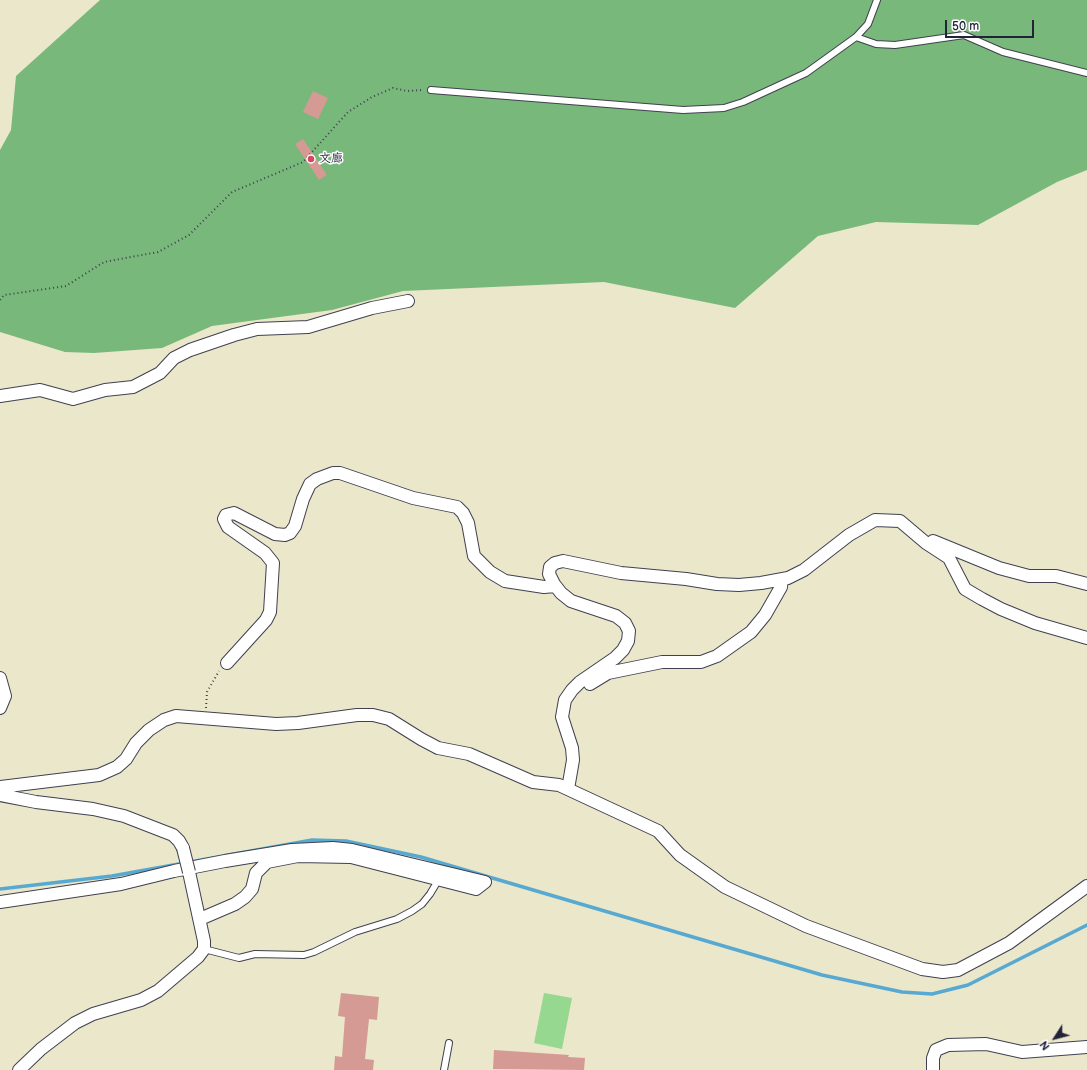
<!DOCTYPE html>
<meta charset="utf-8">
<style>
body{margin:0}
#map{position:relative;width:1087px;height:1070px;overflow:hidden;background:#ebe7ca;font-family:"Balsamiq Sans",sans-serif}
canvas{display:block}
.north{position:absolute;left:1035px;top:1018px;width:40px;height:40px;-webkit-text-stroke:3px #fff;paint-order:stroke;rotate:234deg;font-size:11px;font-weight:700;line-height:16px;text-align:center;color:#22223b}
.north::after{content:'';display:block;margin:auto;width:14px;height:18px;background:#22223b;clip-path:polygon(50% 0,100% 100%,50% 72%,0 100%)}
.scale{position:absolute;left:945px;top:20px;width:89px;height:18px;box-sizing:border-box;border:2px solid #22223b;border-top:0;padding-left:5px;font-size:12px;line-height:14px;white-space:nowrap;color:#22223b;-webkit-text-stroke:3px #fff;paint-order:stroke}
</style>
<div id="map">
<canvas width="1087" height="1070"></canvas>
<div class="north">N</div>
<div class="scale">50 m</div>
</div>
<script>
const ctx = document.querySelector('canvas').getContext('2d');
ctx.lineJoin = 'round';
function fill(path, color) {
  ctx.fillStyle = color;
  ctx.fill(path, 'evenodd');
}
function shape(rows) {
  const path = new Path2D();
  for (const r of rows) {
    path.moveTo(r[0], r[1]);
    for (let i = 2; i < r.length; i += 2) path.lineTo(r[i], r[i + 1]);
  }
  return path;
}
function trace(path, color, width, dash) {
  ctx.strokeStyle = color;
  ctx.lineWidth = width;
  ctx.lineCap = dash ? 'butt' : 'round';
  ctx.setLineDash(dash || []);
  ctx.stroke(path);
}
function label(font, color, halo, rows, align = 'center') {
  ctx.font = font + ' "Balsamiq Sans","LXGW WenKai TC",sans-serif';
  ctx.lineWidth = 3;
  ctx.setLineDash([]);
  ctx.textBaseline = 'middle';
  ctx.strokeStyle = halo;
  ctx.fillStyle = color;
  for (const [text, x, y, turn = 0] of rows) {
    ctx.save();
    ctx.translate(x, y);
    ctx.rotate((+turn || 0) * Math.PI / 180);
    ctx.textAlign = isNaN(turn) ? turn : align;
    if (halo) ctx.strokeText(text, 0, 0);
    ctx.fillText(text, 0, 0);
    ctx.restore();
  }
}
fill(shape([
 [544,993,572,998,562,1049,534,1043]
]), '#96d88f');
fill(shape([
 [100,0,1087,0,1087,170,1057,182,978,225,876,222,818,236,735,308,604,282,403,291,332,310,212,326,162,348,94,353,65,352,0,332,0,150,11,130,16,76]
]), '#78b87a');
trace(shape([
 [0,889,112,876,312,840,346,841,421,857,822,975,902,992,932,994,968,985,1087,925]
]), '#57a9d2', 3.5);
fill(shape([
 [313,91,328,98,318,119,303,112],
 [303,139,327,175,319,180,295,144],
 [341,993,379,997,377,1020,369,1019,365,1059,374,1060,373,1070,334,1070,335,1056,342,1057,345,1017,338,1016],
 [494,1050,569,1055,568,1057,585,1058,584,1070,493,1069]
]), '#d59a93');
const lane = shape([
 [856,37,876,44,895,45,964,35,1003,52,1087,73],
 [431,90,683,110,724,108,743,102,806,73,856,37,868,24,877,0],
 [204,949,239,958,255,954,304,955,314,952,355,932,397,919,412,911,422,904,430,894,439,879],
 [444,1070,449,1043]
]);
const street = shape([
 [0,396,40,390,73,399,105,390,133,387,160,373,174,358,190,350,234,335,257,329,308,327,372,308,408,301],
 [933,541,999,568,1029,576,1056,576,1087,584],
 [227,663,266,620,270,612,273,563,265,553,228,527,224,519,226,515,234,513,275,534,285,535,290,533,295,526,303,499,310,484,317,479,333,473,340,473,413,498,457,507,463,513,468,523,474,556,490,572,505,581,544,587,555,586],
 [0,678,5,696,0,708],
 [590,684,608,673,662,662,701,662,717,656,751,632,765,615,781,587,782,579],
 [0,787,99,775,117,767,126,759,136,743,149,730,164,720,176,716,276,724,298,723,357,715,373,715,389,719,421,739,438,748,469,754,533,782,559,785,658,831,680,855,725,887,806,926,922,969,943,972,958,970,1009,943,1087,886],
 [568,789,573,760,572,748,562,717,565,700,572,690,580,682,615,658,623,650,628,641,629,631,625,623,616,616,571,601,561,593,554,584,549,574,550,567,555,563,563,561,621,573,686,579,717,584,739,585,761,583,788,578,804,570,849,535,875,520,900,521,926,543,949,558,965,589,982,599,1001,609,1035,623,1087,638],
 [0,795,36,802,93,809,124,816,173,835,179,841,183,848],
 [0,902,121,884,174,871,225,861,292,850,333,848,352,850,485,882,476,889,351,857,298,856,267,862,256,873,252,889,245,897,235,904,200,919],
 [19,1070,41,1049,75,1023,93,1014,141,1000,158,991,198,957,204,949,204,941,189,872],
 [933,1070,933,1058,936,1050,948,1045,986,1044,1022,1052,1087,1047]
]);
trace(lane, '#404050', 8);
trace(street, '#404050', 14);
trace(shape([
 [0,300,4,295,66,286,104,262,158,252,189,235,232,192,303,162,348,112,372,97,393,88,407,91,422,90],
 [206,708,207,692,219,671]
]), '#404050', 2, [1, 3]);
trace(lane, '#fff', 6);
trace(street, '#fff', 12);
const streetBridge = shape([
 [183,848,189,872]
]);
trace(streetBridge, '#404050', 14, []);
trace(streetBridge, '#fff', 12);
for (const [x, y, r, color] of [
 [311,159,4,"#d1495b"]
]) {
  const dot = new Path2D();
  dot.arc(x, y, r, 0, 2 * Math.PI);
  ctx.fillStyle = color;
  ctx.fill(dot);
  trace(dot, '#fff', 1.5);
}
label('12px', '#22223b', '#fff', [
 ["文廊",319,159]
], 'left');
</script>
